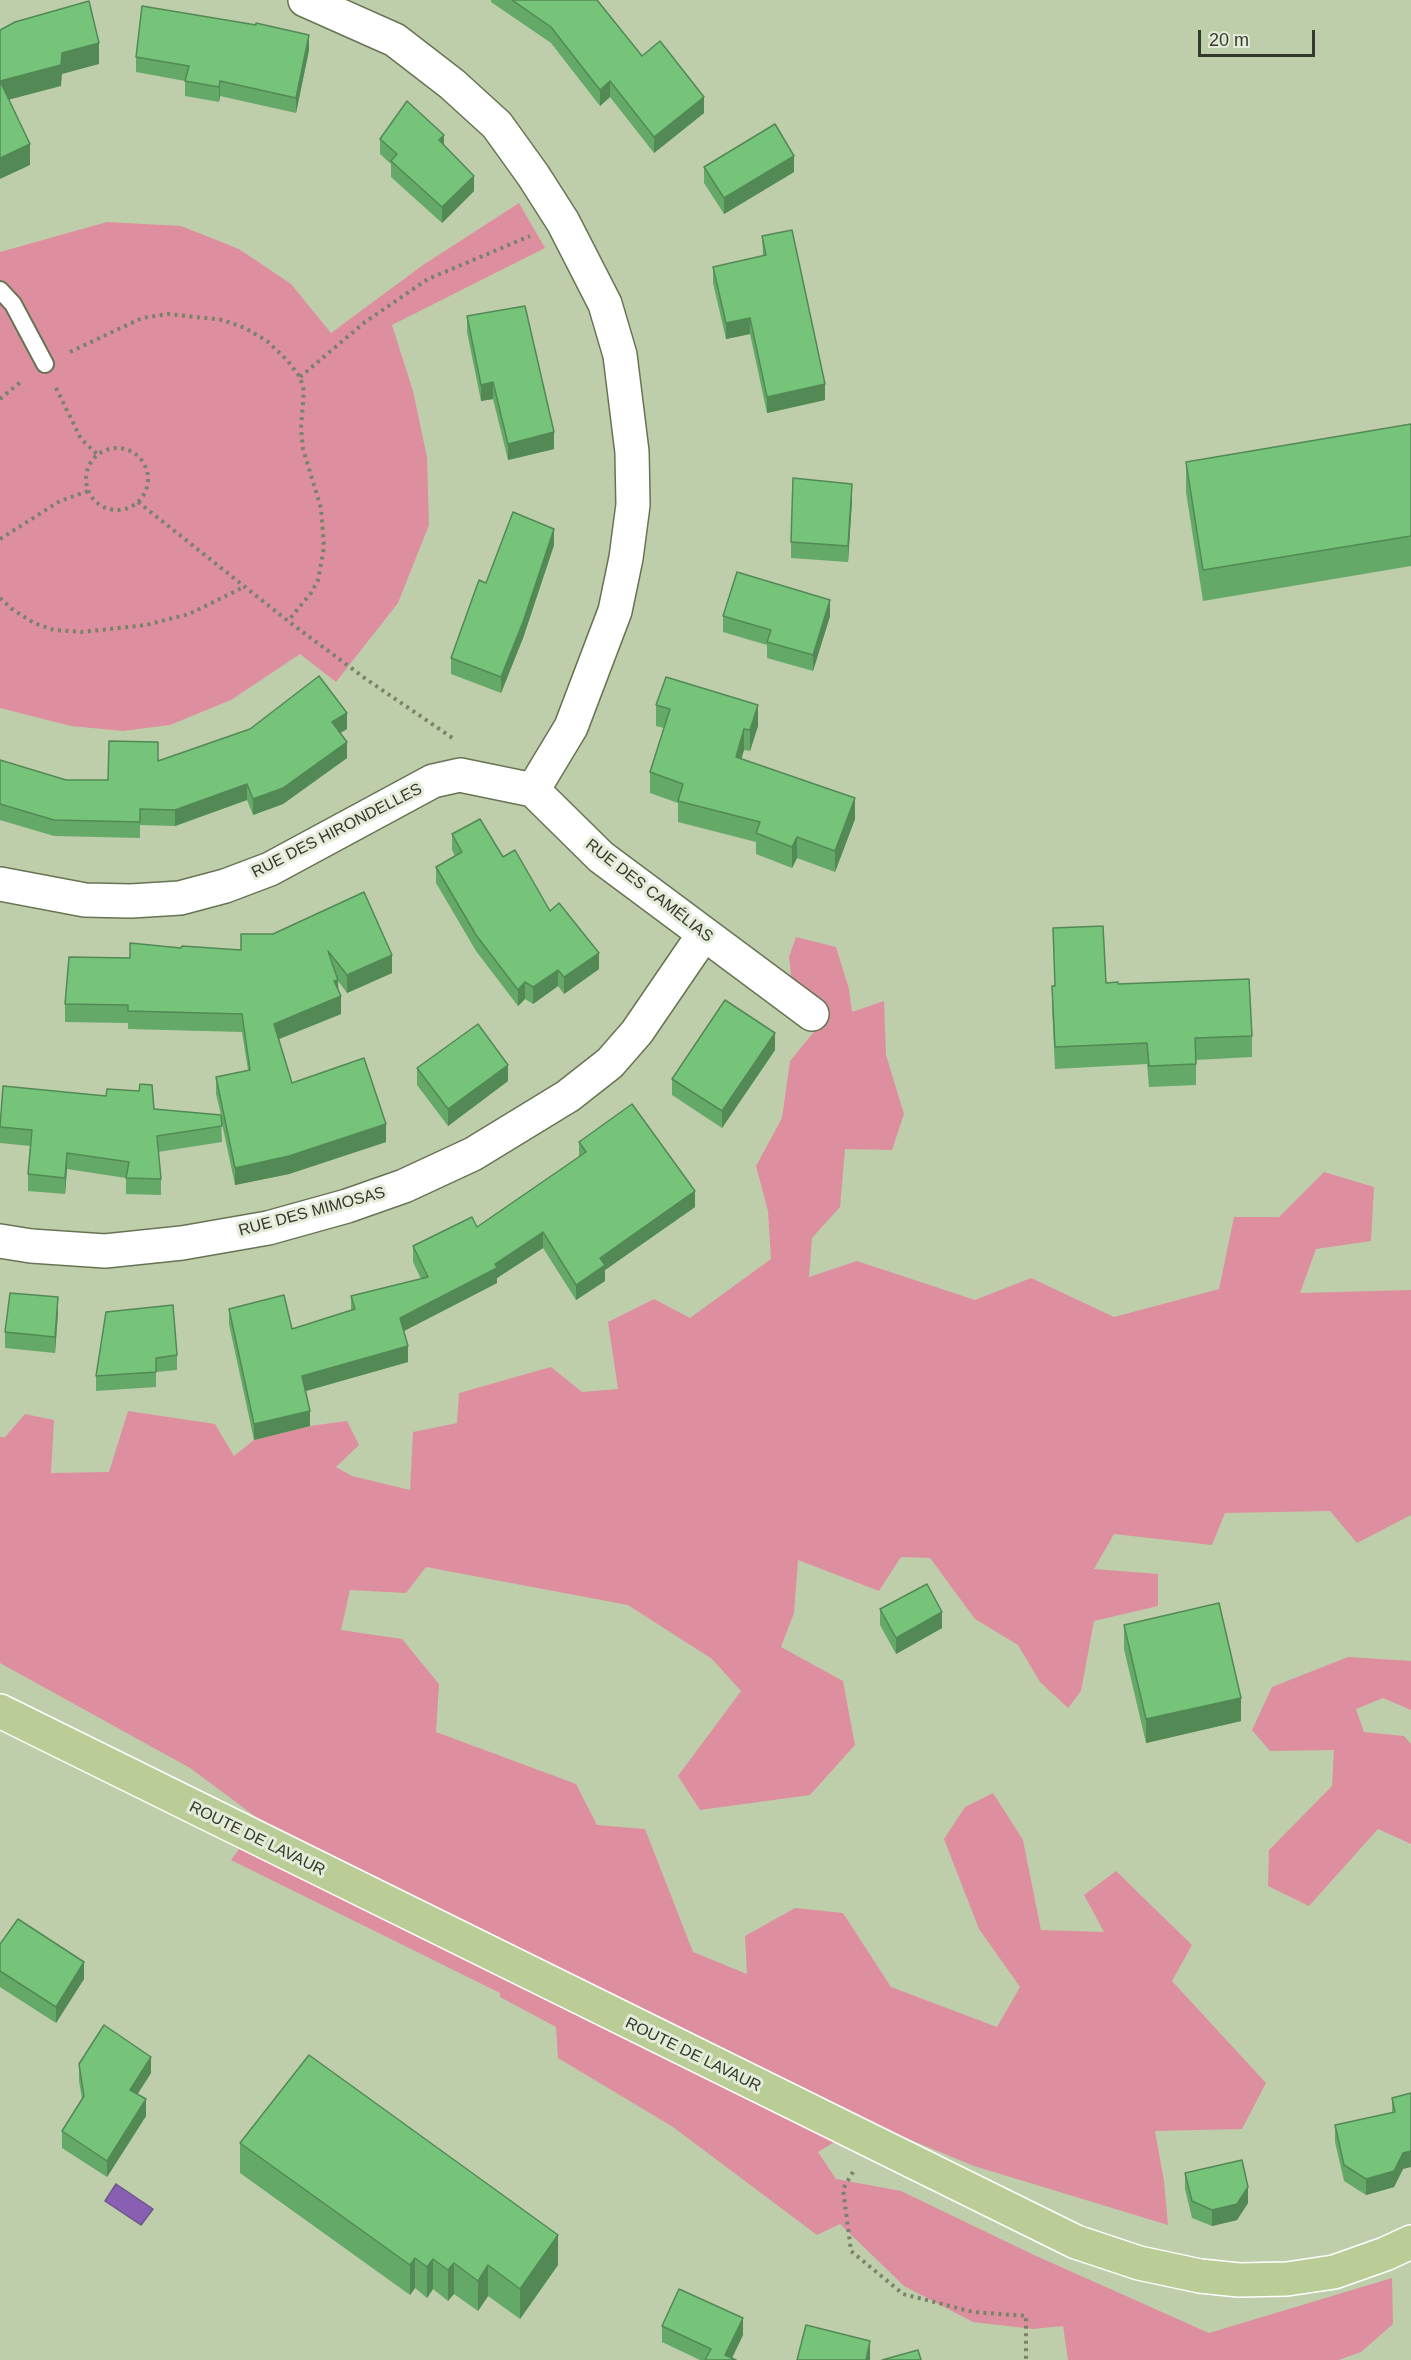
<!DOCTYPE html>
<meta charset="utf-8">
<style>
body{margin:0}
#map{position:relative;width:1411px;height:2360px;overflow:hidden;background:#bfceaa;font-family:Helvetica,sans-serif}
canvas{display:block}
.scale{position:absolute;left:1198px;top:30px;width:117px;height:27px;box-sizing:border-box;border:3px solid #343a2b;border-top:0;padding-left:8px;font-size:18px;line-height:21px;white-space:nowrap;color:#343a2b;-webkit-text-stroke:4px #e4ebd9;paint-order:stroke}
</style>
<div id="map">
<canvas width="1411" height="2360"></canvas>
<div class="scale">20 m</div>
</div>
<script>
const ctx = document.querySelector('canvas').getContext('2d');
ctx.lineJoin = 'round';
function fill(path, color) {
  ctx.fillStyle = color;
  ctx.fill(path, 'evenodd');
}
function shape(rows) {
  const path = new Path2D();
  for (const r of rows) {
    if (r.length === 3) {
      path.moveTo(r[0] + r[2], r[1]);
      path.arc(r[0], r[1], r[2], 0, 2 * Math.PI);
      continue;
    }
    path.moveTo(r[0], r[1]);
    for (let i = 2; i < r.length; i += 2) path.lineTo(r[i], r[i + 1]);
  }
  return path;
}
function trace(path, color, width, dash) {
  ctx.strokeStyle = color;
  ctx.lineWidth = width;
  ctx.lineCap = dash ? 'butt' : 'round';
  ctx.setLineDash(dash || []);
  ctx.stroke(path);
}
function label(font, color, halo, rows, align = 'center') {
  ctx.font = font + ' Helvetica,sans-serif';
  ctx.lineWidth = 6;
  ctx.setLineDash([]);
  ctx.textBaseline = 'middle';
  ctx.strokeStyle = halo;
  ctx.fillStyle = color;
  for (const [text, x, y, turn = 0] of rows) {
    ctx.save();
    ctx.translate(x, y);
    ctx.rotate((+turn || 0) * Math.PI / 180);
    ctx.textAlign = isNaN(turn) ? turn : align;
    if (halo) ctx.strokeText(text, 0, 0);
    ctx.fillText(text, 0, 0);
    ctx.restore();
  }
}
fill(shape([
 [519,203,545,248,392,325,413,391,427,457,429,525,398,603,336,682,300,654,231,700,170,725,123,731,71,726,0,708,0,252,107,222,181,226,239,249,291,284,331,333,423,265],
 [796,937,836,947,849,989,852,1012,884,1001,886,1055,904,1114,892,1150,845,1149,840,1207,812,1238,809,1277,857,1261,975,1300,1031,1278,1114,1317,1219,1289,1234,1217,1279,1217,1324,1172,1374,1187,1371,1241,1316,1249,1300,1293,1411,1290,1411,1515,1357,1543,1330,1511,1225,1513,1212,1545,1114,1534,1094,1569,1158,1574,1158,1606,1094,1621,1081,1691,1068,1708,1040,1682,1018,1645,975,1619,930,1558,901,1557,879,1591,798,1560,794,1613,781,1647,843,1681,855,1745,810,1795,700,1810,678,1776,741,1691,712,1659,628,1605,426,1567,406,1593,350,1590,341,1630,402,1639,439,1684,436,1732,576,1784,597,1825,645,1829,693,1952,747,1974,745,1936,795,1908,843,1913,891,1987,997,2027,1020,1987,979,1929,944,1839,965,1807,993,1793,1023,1840,1041,1930,1104,1932,1084,1895,1116,1871,1192,1945,1172,1981,1266,2083,1242,2129,1155,2131,1164,2181,1168,2225,974,2166,867,2122,818,2152,836,2179,901,2191,1034,2255,1209,2333,1392,2278,1393,2324,1361,2352,1339,2360,1068,2360,1063,2326,1033,2329,973,2322,904,2286,840,2224,817,2235,673,2127,558,2058,556,2027,500,1997,500,1993,231,1860,260,1820,190,1768,0,1663,0,1437,5,1437,25,1414,54,1420,51,1473,109,1472,128,1411,215,1424,234,1456,254,1440,310,1426,347,1421,359,1445,336,1467,352,1476,410,1490,413,1432,457,1423,459,1393,551,1367,582,1392,618,1389,608,1322,654,1299,690,1318,771,1259,768,1211,756,1166,782,1118,790,1061,817,1028,793,994,789,957],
 [1348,1657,1411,1661,1411,1710,1383,1698,1356,1709,1364,1732,1404,1736,1411,1744,1411,1844,1378,1829,1309,1906,1268,1886,1269,1850,1332,1786,1334,1750,1270,1751,1252,1730,1272,1687]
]), '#dd8fa0');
const water = shape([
 [116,2184,153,2209,141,2225,105,2201,116,2184]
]);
fill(water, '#885fb3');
trace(water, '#6f548a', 1.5);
const service = shape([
 [0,290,13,304,45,364]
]);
const minor = shape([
 [305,0,395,40,452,84,497,125,533,175,563,222,605,304,620,355,632,452,633,505,626,558,615,611,571,727,533,790],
 [533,790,601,857,812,1014],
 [0,884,85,900,131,901,180,898,225,886,270,869,433,781,460,775,533,790],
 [0,1241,31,1246,105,1251,182,1243,268,1228,347,1206,404,1186,473,1154,568,1096,610,1063,637,1032,704,934]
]);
const primary = shape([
 [0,1711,1076,2242,1139,2263,1200,2276,1239,2280,1287,2279,1334,2272,1385,2254,1411,2242]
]);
trace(service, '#677453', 20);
trace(minor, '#677453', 36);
trace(primary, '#fff', 36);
trace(shape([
 [70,352,142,318,168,314,223,320,245,328,267,341,287,360,300,377,304,391,301,428,303,449,321,508,324,547,318,580,311,593,288,621],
 [300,377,365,322,428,279,530,236],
 [56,388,81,439,98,455],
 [0,399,23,380],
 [117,479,31],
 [138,502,288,621,366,679,454,739],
 [0,539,60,501,88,491],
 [0,598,12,609,34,623,54,630,82,632,146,625,189,614,244,587],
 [853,2172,843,2189,851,2251,903,2294,973,2312,1026,2316,1026,2360]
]), '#79836a', 4, [3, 4.5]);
trace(service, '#fff', 16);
trace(minor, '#fff', 33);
trace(primary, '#bacd97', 33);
fill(shape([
 [491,0,597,0,642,56,704,113,654,153,610,97,600,106,551,43,491,2],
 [309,50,296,113,220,96,219,102,185,96,185,81,136,72,136,57],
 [380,139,444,146,474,191,442,223,391,177,391,164,380,154],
 [704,167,794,172,724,214,704,183],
 [762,236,825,400,767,413,750,334,726,339,713,283,713,267,763,256],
 [467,316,554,449,508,460,493,399,481,401,467,332],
 [1411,424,1411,566,1203,601,1186,492,1186,462],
 [852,501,848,562,791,558,791,542],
 [554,545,523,638,501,693,451,674,451,658,486,583],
 [723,616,830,616,813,671,767,658,767,645,723,632],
 [656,705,758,726,750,751,744,750,741,759,855,819,835,872,797,858,792,868,756,854,756,842,678,822,678,803,650,793,650,772,664,728,656,726],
 [347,729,340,733,347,758,283,804,253,815,247,800,175,826,140,825,140,838,54,836,0,820,0,760,66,780,108,780,158,761],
 [452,834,503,857,599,969,564,994,558,986,533,1004,525,999,518,1006,476,951,436,883,436,867,455,856,452,850],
 [1053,928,1106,983,1118,984,1252,1036,1252,1057,1196,1060,1196,1085,1149,1087,1147,1064,1055,1069,1052,1008,1052,986,1055,986],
 [273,934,392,973,347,993,338,981,341,1014,279,1039,292,1083,386,1142,289,1174,235,1185,221,1119,222,1142,158,1152,161,1179,161,1195,126,1194,126,1178,67,1169,65,1194,28,1191,28,1174,30,1146,0,1143,0,1121,154,1109,221,1115,216,1094,216,1077,248,1070,242,1032,128,1029,128,1023,65,1022,65,1004,130,958,181,948,241,950],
 [775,1050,722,1128,672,1095,672,1079],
 [417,1068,508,1081,448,1126,417,1085],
 [579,1142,695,1207,605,1270,605,1281,576,1300,543,1248,497,1278,497,1283,404,1331,408,1362,306,1391,310,1426,254,1440,229,1324,229,1309,292,1329,351,1311,351,1296,421,1279,413,1262,413,1246,477,1227,579,1157],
 [106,1312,177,1355,177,1370,156,1372,156,1387,96,1391,96,1376],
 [58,1313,55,1353,5,1348,5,1332],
 [880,1609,942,1628,896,1654,880,1625],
 [1124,1625,1241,1721,1146,1743,1124,1649],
 [0,1944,84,1979,56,2023,0,1987],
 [79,2064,151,2073,137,2094,146,2116,107,2177,62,2148,62,2131,82,2099,79,2081],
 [1411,2093,1403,2169,1394,2187,1366,2195,1344,2181,1335,2142,1335,2125,1392,2113,1392,2098],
 [240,2143,558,2265,520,2319,488,2296,478,2311,454,2294,448,2301,433,2289,427,2298,415,2288,410,2295,240,2173],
 [1185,2173,1248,2203,1237,2220,1212,2226,1192,2218,1185,2189],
 [662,2326,743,2335,732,2358,736,2360,700,2360,662,2342]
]), '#65a969');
fill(shape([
 [309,35,309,50,296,113,296,98],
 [99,43,99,64,62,74,61,86,0,102,0,81,62,53],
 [220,81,220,96,219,102,219,87],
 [610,81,610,97,600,106,600,90],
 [704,97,704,113,654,153,654,137],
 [444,135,444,151,439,140],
 [30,144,30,165,0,179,0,158],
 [794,156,794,172,724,214,724,198],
 [474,176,474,191,442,223,442,207],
 [750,318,750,334,726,339,726,323],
 [493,382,493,399,481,401,481,385],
 [825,384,825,400,767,413,767,397],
 [554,432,554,449,508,460,508,444],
 [852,484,852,501,848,562,848,546],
 [554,529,554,545,523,638,501,693,501,677],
 [830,600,830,616,813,671,813,655],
 [758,705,758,726,750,751,750,730],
 [347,713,347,729,332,738,332,722],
 [744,729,744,750,736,778,736,757],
 [347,742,347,758,283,804,253,815,253,799],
 [247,784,247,800,175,826,175,810],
 [855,798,855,819,835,872,835,851],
 [797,837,797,858,792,868,792,847],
 [599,953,599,969,564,994,564,977],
 [392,955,392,973,347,993,347,975],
 [558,970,558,986,533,1004,533,987],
 [338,980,338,997,341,996,341,1014,274,1041,274,1024],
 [525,982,525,999,518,1006,518,990],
 [775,1033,775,1050,722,1128,722,1111],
 [508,1065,508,1081,448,1126,448,1109],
 [386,1124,386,1142,289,1174,235,1185,235,1168],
 [67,1153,67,1169,65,1194,65,1178],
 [695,1191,695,1207,605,1270,605,1281,576,1300,576,1285,600,1258],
 [543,1232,543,1248,497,1278,497,1283,400,1333,400,1318,495,1264],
 [58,1297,58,1313,55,1353,55,1337],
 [408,1346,408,1362,302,1392,302,1376],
 [310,1411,310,1426,254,1440,254,1424],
 [942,1612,942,1628,896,1654,896,1638],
 [1241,1698,1241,1721,1146,1743,1146,1719],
 [84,1962,84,1979,56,2023,56,2007],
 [151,2057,151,2073,130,2106,130,2090],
 [146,2099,146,2116,107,2177,107,2161],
 [1411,2151,1411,2167,1403,2169,1394,2187,1366,2195,1366,2179,1403,2153],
 [1248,2187,1248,2203,1237,2220,1212,2226,1212,2210],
 [558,2235,558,2265,520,2319,520,2289],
 [415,2258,415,2288,410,2295,410,2265],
 [433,2259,433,2289,427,2298,427,2267],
 [454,2263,454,2294,448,2301,448,2270],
 [488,2265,488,2296,478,2311,478,2281],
 [743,2318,743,2335,731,2360,725,2355],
 [870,2341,870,2360,866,2360]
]), '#528955');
const building = shape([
 [512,0,597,0,642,56,660,41,704,97,654,137,610,81,600,90,551,27,512,0],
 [89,1,99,43,62,53,61,65,0,81,0,30,15,22,89,1],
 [142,6,256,25,256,23,309,35,296,98,220,81,219,87,185,81,189,66,136,57,142,6],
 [0,81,30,144,0,158,0,81],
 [407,101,444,135,439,140,474,176,442,207,391,161,397,154,380,139,407,101],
 [775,124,794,156,724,198,704,167,775,124],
 [792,230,825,384,767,397,750,318,726,323,713,267,766,255,762,236,792,230],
 [525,306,554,432,508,444,493,382,481,385,467,316,525,306],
 [1411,424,1411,536,1203,570,1186,462,1411,424],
 [793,478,852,484,848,546,791,542,793,478],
 [513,512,554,529,523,622,501,677,451,658,479,580,486,583,513,512],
 [737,572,830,600,813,655,767,642,771,630,723,616,737,572],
 [319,676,347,713,332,722,347,742,283,788,253,799,247,784,175,810,140,809,140,822,54,820,0,804,0,760,66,780,108,780,109,741,158,742,158,761,250,729,319,676],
 [666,677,758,705,750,730,744,729,736,757,855,798,835,851,797,837,792,847,756,833,760,822,678,801,683,784,650,772,670,709,656,705,666,677],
 [480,819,503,857,515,850,550,911,559,903,599,953,564,977,558,970,533,987,525,982,518,990,476,935,436,867,462,852,452,834,480,819],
 [364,892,392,955,347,975,328,951,338,980,334,981,341,996,274,1024,292,1083,364,1058,386,1124,289,1156,235,1168,216,1077,250,1070,242,1014,128,1011,128,1005,65,1004,69,957,130,958,130,943,181,948,182,946,241,950,241,934,273,934,364,892],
 [1103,926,1106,983,1118,982,1118,984,1249,979,1252,1036,1195,1038,1196,1064,1149,1066,1147,1043,1055,1047,1052,986,1055,986,1053,928,1103,926],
 [725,1000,775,1033,722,1111,672,1079,725,1000],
 [478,1024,508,1065,448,1109,417,1068,478,1024],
 [140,1084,152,1085,154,1109,221,1115,222,1126,157,1136,161,1179,126,1178,129,1162,67,1153,65,1178,28,1174,32,1130,0,1127,3,1086,106,1096,107,1089,139,1091,140,1084],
 [632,1104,695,1191,600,1258,605,1265,576,1285,543,1232,495,1264,497,1268,400,1318,408,1346,302,1376,310,1411,254,1424,229,1309,284,1295,292,1329,355,1309,351,1296,428,1277,413,1246,472,1217,477,1227,586,1152,579,1142,632,1104],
 [10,1293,58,1297,55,1337,5,1332,10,1293],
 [173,1305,177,1355,156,1358,156,1372,96,1376,106,1312,173,1305],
 [927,1584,942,1612,896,1638,880,1609,927,1584],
 [1219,1603,1241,1698,1146,1719,1124,1625,1219,1603],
 [18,1919,84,1962,56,2007,0,1971,0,1944,18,1919],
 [104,2025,151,2057,130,2090,146,2099,107,2161,62,2131,84,2096,79,2064,104,2025],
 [309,2055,558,2235,520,2289,488,2265,478,2281,454,2263,448,2270,433,2259,427,2267,415,2258,410,2265,240,2143,309,2055],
 [1411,2093,1411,2151,1403,2153,1394,2171,1366,2179,1344,2165,1335,2125,1395,2112,1392,2098,1411,2093],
 [1242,2160,1248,2187,1237,2204,1212,2210,1192,2201,1185,2173,1242,2160],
 [679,2289,743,2318,725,2355,736,2360,705,2360,711,2349,662,2326,679,2289],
 [806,2325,870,2341,866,2360,797,2360,806,2325],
 [918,2350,921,2360,882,2360,918,2350]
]);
fill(building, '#75c47a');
trace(building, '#528955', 1.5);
label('16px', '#343a2b', '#e4ebd9', [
 ["RUE DES HIRONDELLES",337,831,-27],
 ["RUE DES CAMÉLIAS",649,891,38],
 ["RUE DES MIMOSAS",312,1212,-15],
 ["ROUTE DE LAVAUR",257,1839,26],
 ["ROUTE DE LAVAUR",693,2055,26]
]);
</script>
